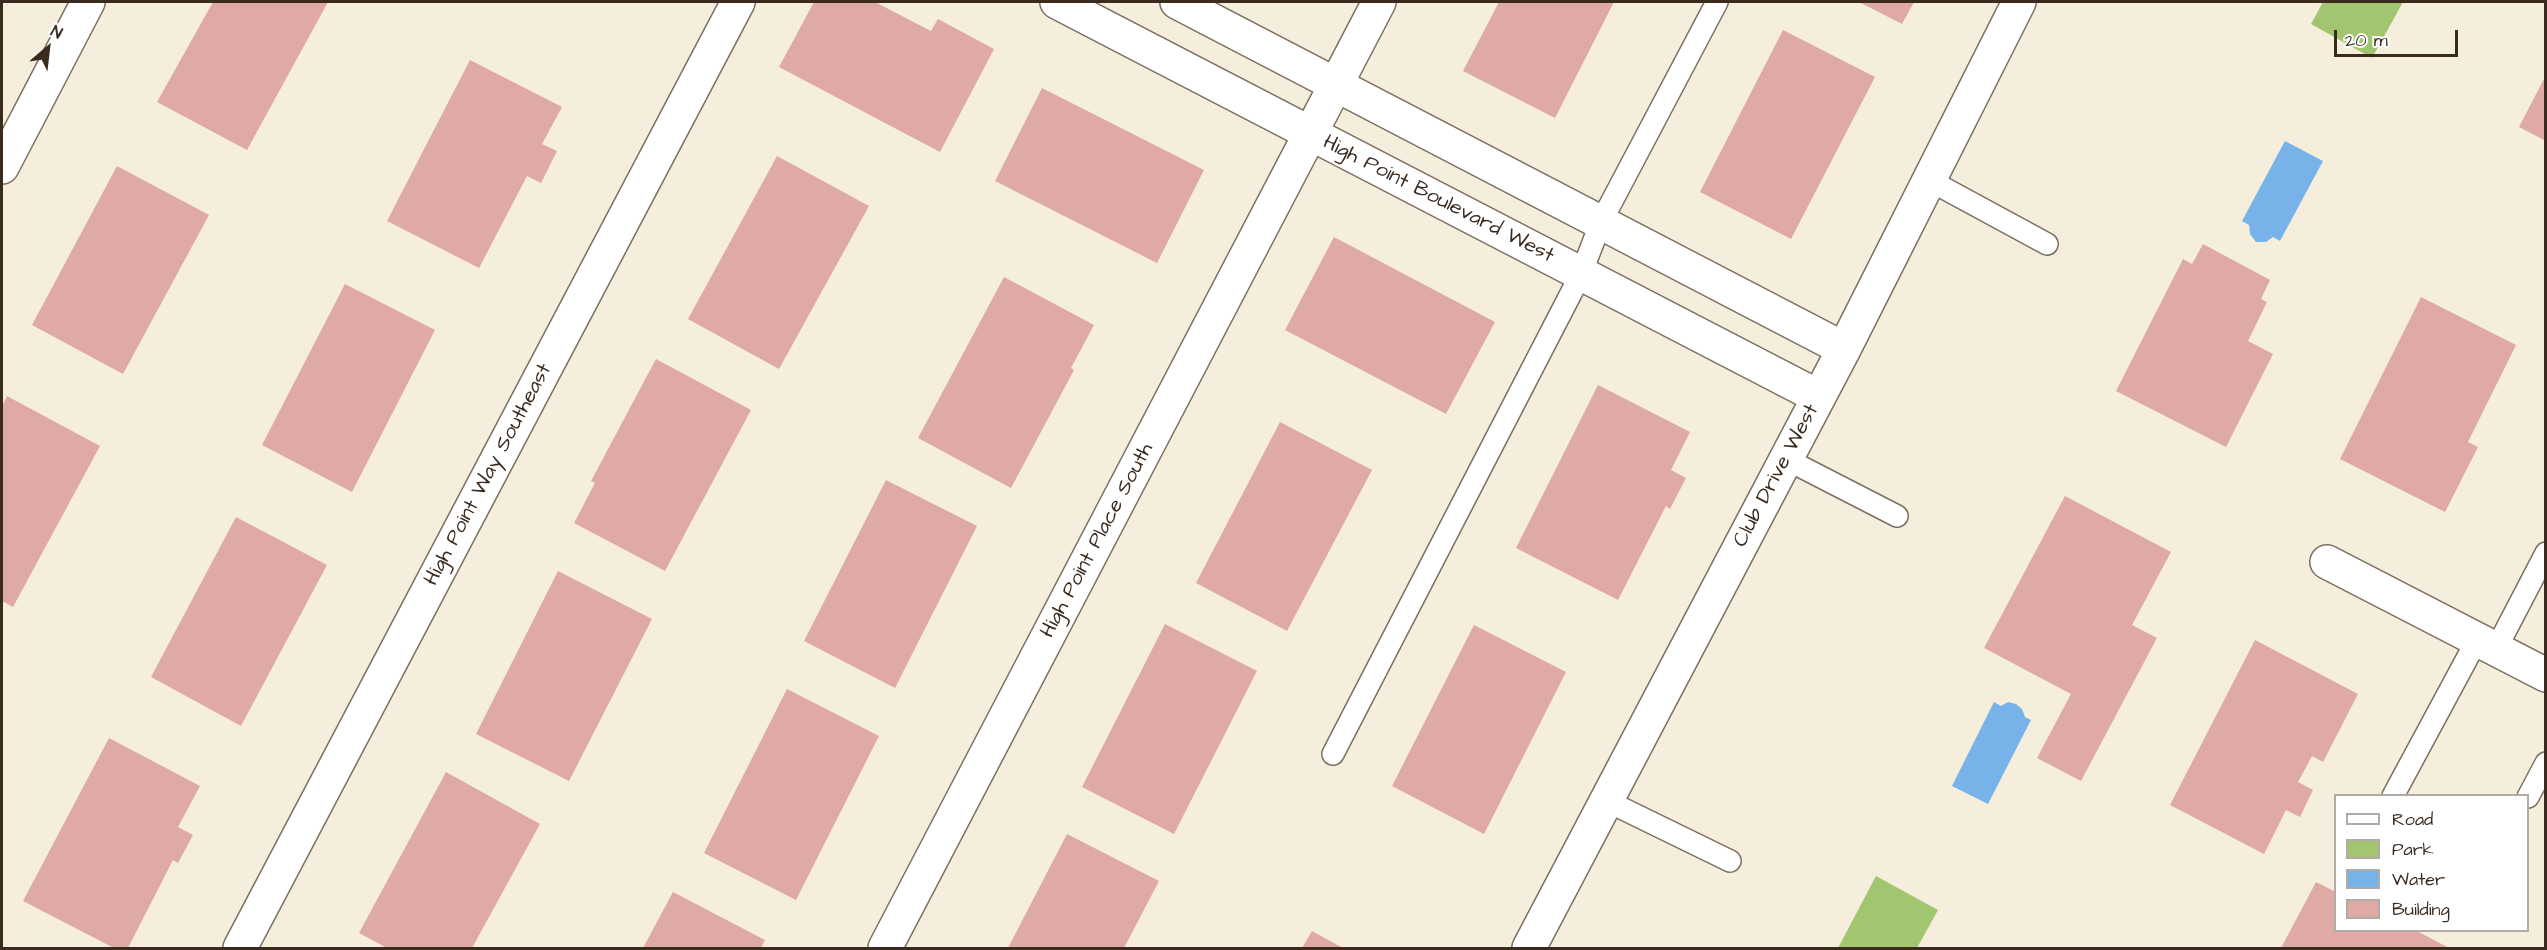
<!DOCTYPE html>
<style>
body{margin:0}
#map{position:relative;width:2547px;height:950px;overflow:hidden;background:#f6eedd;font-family:"Architects Daughter",sans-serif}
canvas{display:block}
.frame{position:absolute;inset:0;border:3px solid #3b2a1e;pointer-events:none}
.legend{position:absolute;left:2334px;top:794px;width:195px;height:138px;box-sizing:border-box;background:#fff;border:2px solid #b1aaa5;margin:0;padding:8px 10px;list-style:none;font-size:18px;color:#3b2a1e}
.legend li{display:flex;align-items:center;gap:12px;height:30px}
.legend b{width:30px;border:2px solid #b1aaa5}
.north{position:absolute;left:18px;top:18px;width:60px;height:60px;-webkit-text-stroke:4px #fff;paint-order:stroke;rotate:28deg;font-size:16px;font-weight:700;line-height:24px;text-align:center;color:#3b2a1e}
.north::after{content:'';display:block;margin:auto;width:21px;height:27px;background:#3b2a1e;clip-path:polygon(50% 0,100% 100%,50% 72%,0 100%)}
.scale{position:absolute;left:2334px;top:30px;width:124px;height:27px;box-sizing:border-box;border:3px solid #3b2a1e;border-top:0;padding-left:8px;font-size:18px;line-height:21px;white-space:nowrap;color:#3b2a1e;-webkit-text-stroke:4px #fff;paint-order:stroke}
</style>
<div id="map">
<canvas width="2547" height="950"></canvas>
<div class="frame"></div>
<ul class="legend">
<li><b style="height:8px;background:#fff"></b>Road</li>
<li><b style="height:16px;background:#a2c66f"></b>Park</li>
<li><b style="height:16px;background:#77b3e9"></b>Water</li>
<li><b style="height:16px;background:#dfa9a5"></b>Building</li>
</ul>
<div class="north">N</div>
<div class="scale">20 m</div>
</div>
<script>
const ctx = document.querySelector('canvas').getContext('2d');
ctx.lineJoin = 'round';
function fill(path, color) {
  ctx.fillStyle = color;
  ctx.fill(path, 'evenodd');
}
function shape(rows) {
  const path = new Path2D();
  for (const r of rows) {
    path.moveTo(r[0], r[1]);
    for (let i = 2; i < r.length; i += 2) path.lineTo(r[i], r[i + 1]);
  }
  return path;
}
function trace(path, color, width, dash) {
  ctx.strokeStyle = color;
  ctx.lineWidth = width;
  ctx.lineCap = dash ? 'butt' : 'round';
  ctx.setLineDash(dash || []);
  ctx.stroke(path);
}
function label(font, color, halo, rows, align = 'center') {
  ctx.font = font + ' "Architects Daughter",sans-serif';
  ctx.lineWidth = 4.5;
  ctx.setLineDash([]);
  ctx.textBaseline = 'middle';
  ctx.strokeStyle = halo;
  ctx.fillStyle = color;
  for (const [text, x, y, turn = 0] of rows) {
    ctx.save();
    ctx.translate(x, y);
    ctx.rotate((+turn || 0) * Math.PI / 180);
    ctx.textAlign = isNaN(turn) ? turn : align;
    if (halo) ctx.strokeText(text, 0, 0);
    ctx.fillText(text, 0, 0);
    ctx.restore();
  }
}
fill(shape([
 [2323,2,2403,2,2372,58,2311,24],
 [1876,876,1938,910,1917,948,1838,948]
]), '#a2c66f');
fill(shape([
 [2285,141,2323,161,2280,241,2273,237,2266,242,2256,242,2250,234,2249,225,2242,221],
 [1994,702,2001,706,2008,702,2016,704,2022,709,2025,717,2031,720,1988,804,1952,786]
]), '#77b3e9');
fill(shape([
 [213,2,328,2,247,150,157,102],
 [814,2,875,2,931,31,938,19,994,49,940,152,779,67],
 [1499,2,1614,2,1555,118,1463,71],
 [1859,2,1914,2,1902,24],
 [1783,30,1875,77,1791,239,1700,192],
 [470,60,562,107,542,144,557,151,541,183,527,176,479,268,387,221],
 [2546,75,2546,141,2519,127],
 [1042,88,1204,170,1157,263,995,181],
 [777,156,869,206,779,369,688,319],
 [117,166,209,215,123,374,32,325],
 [1334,237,1495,322,1446,414,1285,330],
 [2203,244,2270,280,2261,299,2267,302,2248,341,2273,354,2226,447,2116,391,2183,259,2192,264],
 [1004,277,1094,325,1071,368,1074,370,1011,488,918,438],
 [345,284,435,330,352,492,262,445],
 [2421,297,2516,345,2468,442,2478,447,2445,512,2340,459],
 [656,359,751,410,665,571,574,523,595,483,591,481],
 [1598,385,1690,432,1671,470,1686,478,1670,509,1666,506,1618,600,1516,548],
 [7,396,100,446,13,607,2,601,2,406],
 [1280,422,1372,470,1287,631,1196,583],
 [886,480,977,526,895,688,804,641],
 [2065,496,2171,552,2132,625,2157,638,2081,781,2037,758,2071,694,1984,648],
 [236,517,327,565,241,726,151,677],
 [558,571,652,619,569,781,476,734],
 [1165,624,1257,671,1174,834,1082,787],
 [1474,625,1566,672,1484,834,1392,786],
 [2255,640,2358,694,2323,762,2312,756,2298,782,2313,790,2300,817,2286,810,2264,854,2170,805],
 [787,689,879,736,796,900,704,853],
 [109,738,200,786,178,827,193,835,178,863,173,860,128,948,114,948,23,901],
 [446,772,540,824,472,948,387,948,359,933],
 [1067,834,1159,881,1124,948,1008,948],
 [2316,882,2336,892,2336,930,2415,930,2449,948,2281,948],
 [673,892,765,940,761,948,643,948],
 [1312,931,1343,948,1302,948]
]), '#dfa9a5');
const lane = shape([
 [1929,180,2047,244],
 [1786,459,1897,516],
 [2496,649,2546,553],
 [1333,754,1581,274,1601,222,1717,2],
 [2393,796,2477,640],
 [2528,797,2546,763],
 [1607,801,1730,861]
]);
const street = shape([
 [1057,2,1819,397],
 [1177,2,1844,349],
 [2,167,88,2],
 [2327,562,2546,675],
 [240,948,738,2],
 [885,948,1379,2],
 [1529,948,1844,349,2019,2]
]);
trace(lane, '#7c6f61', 24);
trace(street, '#7c6f61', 36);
trace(lane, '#fff', 21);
trace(street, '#fff', 33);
label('21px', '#3b2a1e', '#fff', [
 ["High Point Boulevard West",1438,200,27],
 ["High Point Way Southeast",489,475,-62],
 ["Club Drive West",1777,476,-62],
 ["High Point Place South",1098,541,-62]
]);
</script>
